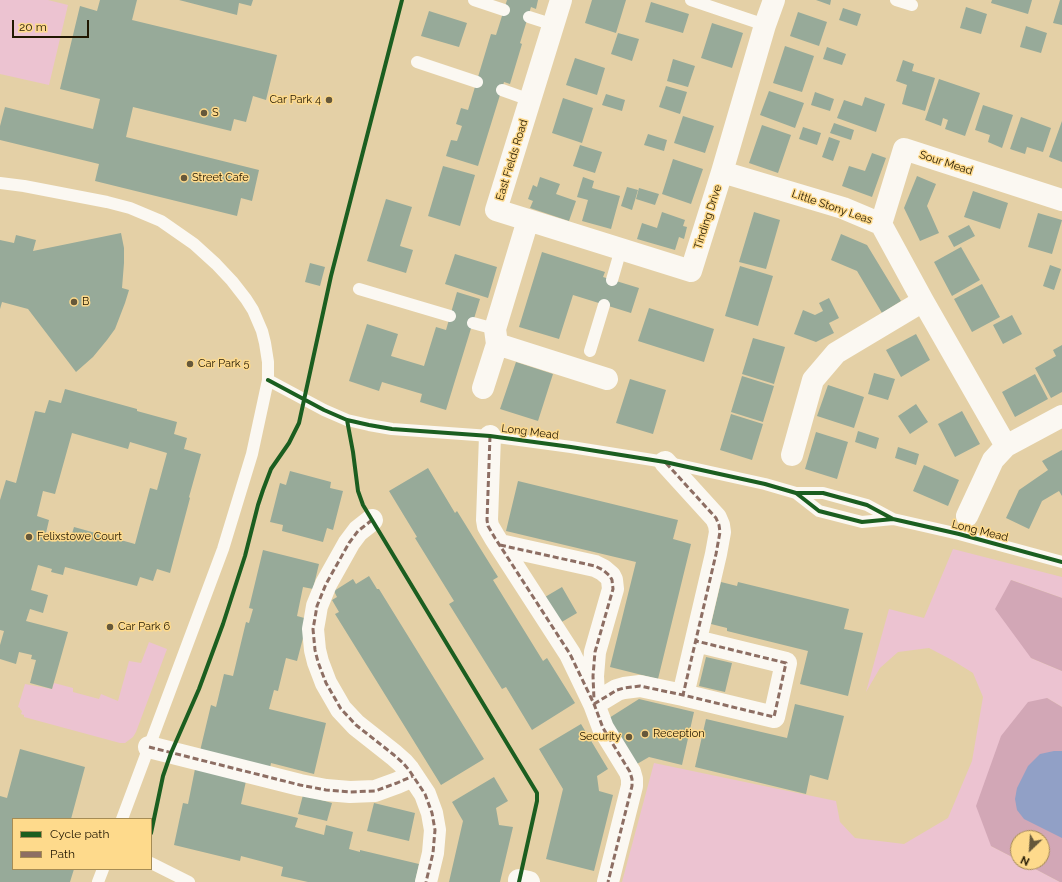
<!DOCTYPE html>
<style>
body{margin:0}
#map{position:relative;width:1062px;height:882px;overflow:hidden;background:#e4d0a6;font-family:Raleway,sans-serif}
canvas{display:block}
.legend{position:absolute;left:12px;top:818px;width:140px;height:52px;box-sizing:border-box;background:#feda8c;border:1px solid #a68c54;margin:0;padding:5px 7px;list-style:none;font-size:12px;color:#211701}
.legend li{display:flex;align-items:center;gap:8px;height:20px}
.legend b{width:20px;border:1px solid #a68c54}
.north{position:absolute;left:1010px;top:830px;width:40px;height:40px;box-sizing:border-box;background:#feda8c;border:1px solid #a68c54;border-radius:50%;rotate:205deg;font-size:11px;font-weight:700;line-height:16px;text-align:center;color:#211701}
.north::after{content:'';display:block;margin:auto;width:14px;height:18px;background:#65583b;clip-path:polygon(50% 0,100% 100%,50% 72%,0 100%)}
.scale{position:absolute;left:12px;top:20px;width:77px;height:18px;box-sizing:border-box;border:2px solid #211701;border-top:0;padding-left:5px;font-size:12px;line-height:14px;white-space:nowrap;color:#211701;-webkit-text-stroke:3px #feda8c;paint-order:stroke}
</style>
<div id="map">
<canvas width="1062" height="882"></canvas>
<ul class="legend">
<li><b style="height:5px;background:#1b5e20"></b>Cycle path</li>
<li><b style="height:5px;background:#8d6e63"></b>Path</li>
</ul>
<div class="north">N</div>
<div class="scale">20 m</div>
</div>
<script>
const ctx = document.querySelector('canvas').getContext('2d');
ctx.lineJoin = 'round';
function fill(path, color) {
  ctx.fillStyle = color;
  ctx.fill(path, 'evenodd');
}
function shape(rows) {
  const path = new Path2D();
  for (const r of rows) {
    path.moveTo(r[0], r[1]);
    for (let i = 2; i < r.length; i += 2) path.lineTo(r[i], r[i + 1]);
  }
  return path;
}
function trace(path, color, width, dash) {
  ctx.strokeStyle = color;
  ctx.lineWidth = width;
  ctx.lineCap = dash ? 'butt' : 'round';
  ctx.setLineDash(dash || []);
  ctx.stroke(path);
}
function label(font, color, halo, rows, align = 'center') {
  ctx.font = font + ' Raleway,sans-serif';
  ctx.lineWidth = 3;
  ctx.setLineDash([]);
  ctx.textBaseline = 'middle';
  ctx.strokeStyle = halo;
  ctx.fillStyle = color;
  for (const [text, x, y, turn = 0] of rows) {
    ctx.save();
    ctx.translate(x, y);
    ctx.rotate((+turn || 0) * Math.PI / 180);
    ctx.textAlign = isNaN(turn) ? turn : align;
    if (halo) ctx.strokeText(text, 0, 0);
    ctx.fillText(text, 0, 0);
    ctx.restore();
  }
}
fill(shape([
 [0,0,48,0,68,5,49,85,0,74],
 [953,549,1062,577,1062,598,1011,580,1031,658,1062,671,1062,707,1047,698,991,846,1018,860,1018,862,1022,862,1060,882,622,882,654,763,836,801,840,822,855,838,904,844,948,818,972,761,983,697,973,673,952,660,929,648,898,652,880,668,866,692,889,609,924,618],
 [149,642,167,649,136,732,133,737,125,743,120,743,24,717,24,715,21,714,22,711,20,709,20,708,18,707,25,684,52,689,54,683,73,688,73,692,99,699,101,694,118,701,129,661,141,663]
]), '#ecc3d1');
fill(shape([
 [1011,580,1062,598,1062,671,1031,658,995,609],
 [1047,698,1062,707,1062,882,1060,882,1022,862,1042,862,1042,838,1018,838,1018,860,991,846,976,806,1001,736,1028,702]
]), '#d2a7b6');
fill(shape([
 [1054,751,1062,751,1062,838,1024,819,1017,810,1015,799,1017,788,1028,766,1040,754]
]), '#91a0c6');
fill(shape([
 [100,0,137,0,132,20,277,55,266,100,253,96,246,122,234,119,231,131,133,107,126,137,259,170,252,201,241,198,237,216,95,181,99,164,0,140,0,126,5,107,93,129,100,99,60,89,80,6,97,11],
 [179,0,253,0,251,6,239,3,237,15],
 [507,0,538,0,536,9,531,7,520,43,522,44,510,84,504,82,478,166,446,156,451,140,457,141,462,126,456,124,461,108,468,110,491,34,496,35],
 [592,0,626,0,616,33,585,23],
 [816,0,831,0,830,5],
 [992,0,1032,0,1028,14,991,3],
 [1060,0,1062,0,1062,25,1053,23],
 [651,2,689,14,683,33,645,22],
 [966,7,987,14,981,34,960,28],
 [843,8,861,14,857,26,839,20],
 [429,11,467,23,459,47,421,36],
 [798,12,827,22,819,46,790,36],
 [712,23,743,33,732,68,701,58],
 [1026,26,1047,33,1041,53,1020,47],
 [618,33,639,39,632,61,611,54],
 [785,46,814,56,802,92,773,83],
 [827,47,846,54,842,65,823,59],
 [575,58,605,68,597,95,566,85],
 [673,59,695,66,688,87,667,81],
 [903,60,914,64,912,71,935,78,925,111,902,104,907,85,896,81],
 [939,79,980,93,965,136,945,129,948,120,943,118,941,126,925,120],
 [666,86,687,92,680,114,659,107],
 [769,91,804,103,795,128,760,115],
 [815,92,834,99,830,111,811,105],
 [606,94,625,100,622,111,602,105],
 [865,97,885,104,876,132,837,118,844,100,862,106],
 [563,98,593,108,582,143,552,133],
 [983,105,1013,115,1002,148,988,142,990,135,975,130],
 [683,116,714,126,705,153,674,143],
 [1021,117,1051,128,1043,152,1027,147,1025,154,1010,149],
 [1062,121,1062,162,1049,157],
 [834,123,854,130,851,140,830,133],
 [762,125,791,135,778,173,749,163],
 [803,127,821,133,817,145,799,139],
 [648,134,667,140,664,151,644,145],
 [829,137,840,141,833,161,822,157],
 [580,145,602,152,595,173,573,166],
 [872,153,886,158,872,197,842,186,849,166,865,171],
 [673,159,703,169,691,204,662,194],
 [443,166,475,175,460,226,428,216],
 [917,176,936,184,927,206,939,233,920,241,904,208],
 [540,177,560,184,556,194,576,201,569,221,530,208,533,201,528,199,533,185,537,187],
 [583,177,594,181,592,188,620,196,611,229,582,221,588,200,577,197],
 [627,187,638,190,632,210,621,206],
 [639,188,659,194,655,205,636,199],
 [973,191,1008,203,1000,229,964,217],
 [386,199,412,207,400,246,413,250,406,273,367,261],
 [662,212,685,220,683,226,687,227,684,239,679,237,675,250,637,239,642,223,657,228],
 [754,212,780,220,766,269,739,262],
 [1038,213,1062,220,1052,254,1028,247],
 [969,225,975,236,954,247,948,236],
 [121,233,124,248,124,263,122,288,129,290,125,303,115,329,107,340,93,357,76,372,28,309,2,302,0,309,0,240,14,243,16,235,36,240,33,251],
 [841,234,867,245,901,301,882,313,857,271,831,260],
 [961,247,980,280,952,296,934,262],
 [542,252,605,272,603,277,639,288,631,313,573,295,559,339,519,327],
 [455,254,497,267,488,298,445,284],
 [310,263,325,267,320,286,305,282],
 [1050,265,1061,269,1054,290,1043,286],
 [740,266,773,276,758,326,725,316],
 [982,284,1000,317,972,332,954,299],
 [457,292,480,299,446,410,420,402,422,394,382,382,379,391,349,381,367,324,398,334,391,356,424,366,436,327,446,330],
 [829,298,839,318,829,323,834,333,816,342,794,334,803,310,815,315,823,311,819,303],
 [649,308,714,329,704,362,638,341],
 [1012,315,1022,334,1003,344,993,325],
 [916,334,930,360,901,377,886,350],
 [753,338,785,347,774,384,742,374],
 [1062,345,1062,392,1051,398,1035,368,1056,356,1053,350],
 [516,362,553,374,538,421,500,409],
 [874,373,895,379,888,400,868,394],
 [1035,374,1048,399,1015,417,1002,392],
 [742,376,774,386,763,422,731,412],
 [630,379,666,390,653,434,616,423],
 [828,385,864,397,854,428,817,416],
 [65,389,137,409,137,411,177,422,174,434,187,438,184,449,201,454,189,497,190,498,170,573,157,569,153,581,140,577,137,586,65,567,63,575,51,572,52,569,38,565,31,590,48,595,43,613,30,609,26,621,68,632,52,689,30,683,36,660,31,659,32,655,19,652,16,664,0,659,0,645,4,631,0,630,0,500,6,480,16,483,35,411,45,413,49,400,61,403],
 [72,433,128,449,130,442,167,453,157,490,150,488,135,544,74,527,70,540,46,533,49,520,37,516,43,491,55,494],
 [916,404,928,422,910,434,898,416],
 [962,411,980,444,955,457,938,424],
 [731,414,763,424,752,460,720,450],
 [858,431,879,438,876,449,855,442],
 [816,432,848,442,837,479,805,469],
 [898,447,919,454,916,465,895,458],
 [1062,450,1062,496,1059,491,1042,501,1029,529,1006,518,1019,490,1048,470,1042,461],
 [924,465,959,480,948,506,913,491],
 [428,468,455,513,457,511,498,577,493,580,543,661,547,658,575,703,532,730,506,687,502,689,449,604,454,601,415,538,417,537,389,491],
 [290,471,331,482,330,488,343,491,333,530,327,528,323,542,282,531,283,525,270,522,280,483,286,485],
 [518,481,678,520,673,539,691,544,658,679,610,667,636,562,506,531],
 [263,550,319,564,313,589,303,587,297,616,308,619,297,661,286,658,278,691,274,690,269,709,326,723,314,774,271,763,270,768,200,751,211,705,216,707,224,674,233,676,246,622,249,623,253,609,249,608],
 [369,576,377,589,379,589,484,759,441,785,335,614,339,612,332,600,337,597,334,591,353,579,356,584],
 [721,582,737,586,738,582,849,609,844,629,863,633,848,696,800,684,808,651,727,631,727,628,711,624],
 [562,587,577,613,560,623,545,597],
 [706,657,732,663,725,692,699,686],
 [639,699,694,712,682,765,649,757,637,764,609,718],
 [795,704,844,716,828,780,810,775,806,794,695,767,706,719,787,738],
 [581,724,608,769,597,776,599,791,613,795,594,871,546,859,563,789,539,749],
 [20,749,85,767,71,819,13,819,13,869,74,869,70,882,0,882,0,796,7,798],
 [195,769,246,781,241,804,298,818,295,827,324,835,326,825,353,832,349,849,360,852,360,850,419,864,415,882,308,882,281,876,283,867,241,856,240,861,174,845,183,803,188,804],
 [494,777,508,801,496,808,499,825,513,827,500,882,449,882,463,821,452,802],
 [303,795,332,803,327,821,298,814],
 [374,803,415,813,409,841,367,831]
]), '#97aa99');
trace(shape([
 [474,0,504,10],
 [691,0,765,25],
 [896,0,912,5],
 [529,17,554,25],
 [417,62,477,82],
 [502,90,530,100],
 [0,183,24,186,107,202,130,208,161,221,194,244,216,264,232,281,246,299,253,310,262,331,265,343,268,362,268,380,252,454,223,549,122,819],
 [612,280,621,249],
 [359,289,450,316],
 [473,323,495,329],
 [590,351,604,305],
 [268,380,324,410,347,420,369,425,392,429,490,436,571,447,665,462,765,484,796,493,823,493,867,505,893,519,959,534,1062,562],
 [796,493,819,511,862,522,893,519],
 [151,863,189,882],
 [98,882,103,869]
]), '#fbf8f2', 12);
trace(shape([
 [722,172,843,208,881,224,923,301,1006,446],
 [528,220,691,271,722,172,765,25,774,0],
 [881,224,904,149,1062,200],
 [497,344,607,379],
 [483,388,497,344,495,329,528,220,496,210,561,0],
 [490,436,487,520,488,526,495,538,570,654,594,704,603,728,630,772,632,779,632,786,608,882],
 [792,455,813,380,836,353,923,301],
 [665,462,716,518,719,525,720,532,716,554,683,695],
 [967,516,993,460,1006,446,1062,416],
 [372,520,358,531,349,543,326,584,317,606,315,618,313,629,315,650,318,662,326,683,341,709,356,725,394,755,403,763,409,770,425,794,432,813,435,830,433,853,426,882],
 [500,545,595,566,603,570,610,576,612,580,613,589,595,652,593,676,594,696],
 [594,704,617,690,624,688,640,686,683,695,774,717,786,663,696,641],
 [149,747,300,785,326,790,350,792,375,791,397,783,413,776],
 [519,880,529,882]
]), '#fbf8f2', 22);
trace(shape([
 [490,436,487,520,488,526,495,538,570,654,594,704,603,728,630,772,632,779,632,786,608,882],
 [666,463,716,518,719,525,720,532,716,554,683,695],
 [372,520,358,531,349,543,326,584,317,606,315,618,313,629,315,650,318,662,326,683,341,709,356,725,394,755,403,763,409,770,425,794,432,813,435,830,433,853,426,882],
 [500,545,595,566,603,570,610,576,612,580,613,589,595,652,593,676,594,700],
 [594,704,617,690,624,688,640,686,683,695,774,717,786,663,696,641],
 [149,747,300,785,326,790,350,792,375,791,397,783,413,776]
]), '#8d6e63', 3, [6, 3]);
trace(shape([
 [268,380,324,410,347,420,369,425,392,429,490,436,571,447,665,462,765,484,796,493,823,493,867,505,893,519,959,534,1062,562],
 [347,420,353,452,358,491,363,505,537,793,537,801,519,882],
 [796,493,819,511,862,522,893,519],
 [151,833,163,776,171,753,199,689,223,624,245,556,258,505,263,490,271,469,289,443,299,423,331,276,402,0]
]), '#1b5e20', 4);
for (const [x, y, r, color] of [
 [329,100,4,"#65583b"],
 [204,113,4,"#65583b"],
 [184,178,4,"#65583b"],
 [74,302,4,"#65583b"],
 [190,364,4,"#65583b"],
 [29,537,4,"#65583b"],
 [110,627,4,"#65583b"],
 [645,734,4,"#65583b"],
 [629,737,4,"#65583b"]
]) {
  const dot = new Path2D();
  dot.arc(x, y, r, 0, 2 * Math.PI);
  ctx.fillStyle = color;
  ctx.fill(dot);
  trace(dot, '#feda8c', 1.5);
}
label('11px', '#211701', '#feda8c', [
 ["Car Park 4",321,100,"right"],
 ["S",212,113],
 ["Street Cafe",192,178],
 ["B",82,302],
 ["Car Park 5",198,364],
 ["Felixstowe Court",37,537],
 ["Car Park 6",118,627],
 ["Reception",653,734],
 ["Security",621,737,"right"]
], 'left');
label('11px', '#211701', '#feda8c', [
 ["East Fields Road",512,160,-73],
 ["Sour Mead",946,163,18],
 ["Little Stony Leas",832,207,19],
 ["Tinding Drive",708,217,-72],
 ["Long Mead",530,432,7],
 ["Long Mead",980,531,14]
]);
</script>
